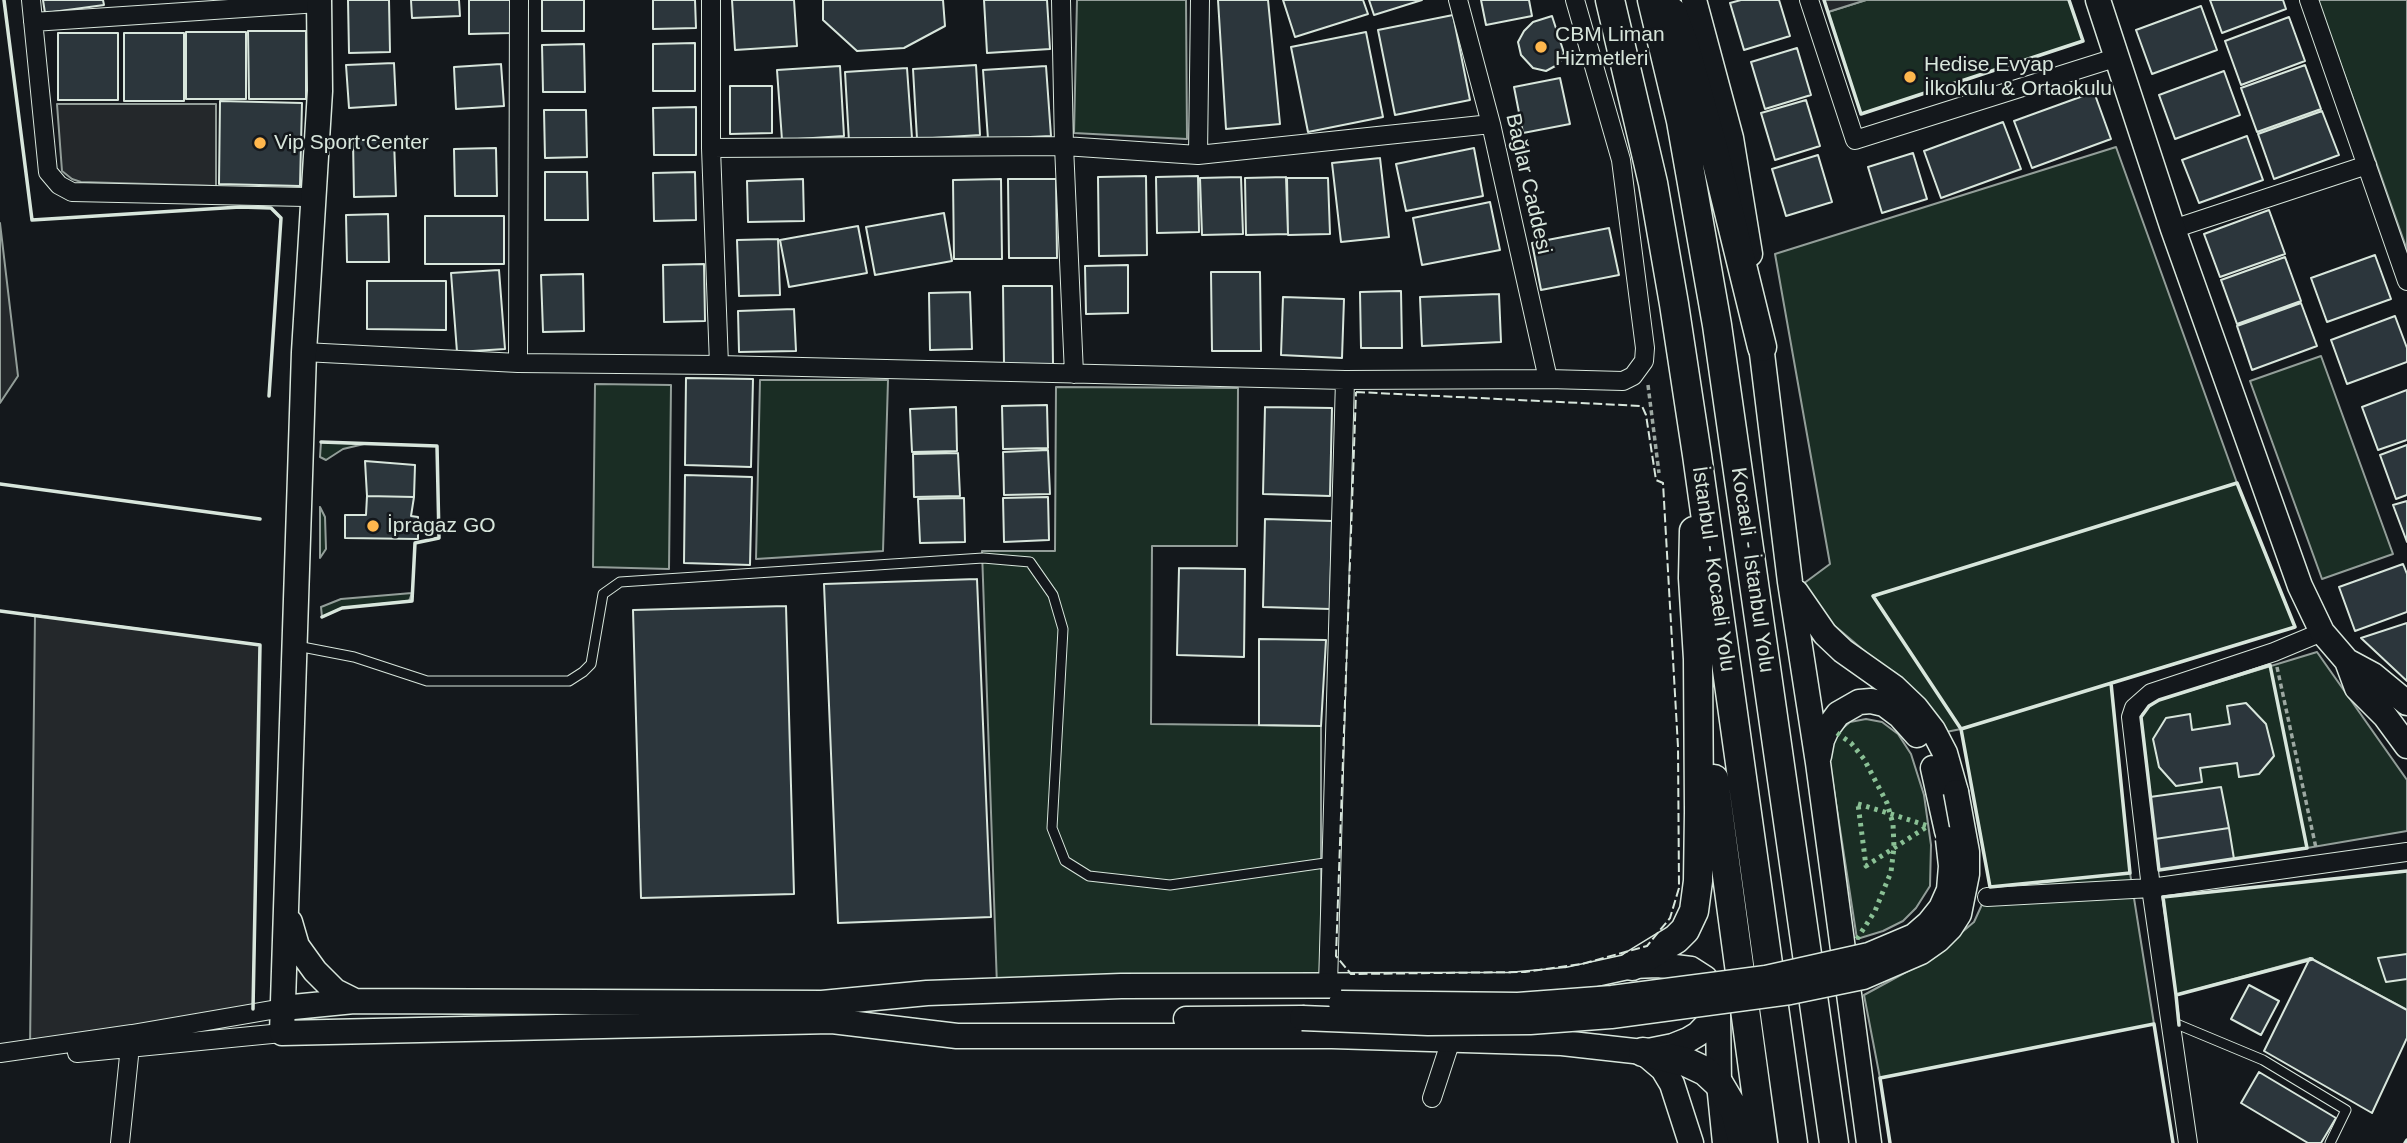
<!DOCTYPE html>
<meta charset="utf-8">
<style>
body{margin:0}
canvas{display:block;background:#14181c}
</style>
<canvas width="2407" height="1143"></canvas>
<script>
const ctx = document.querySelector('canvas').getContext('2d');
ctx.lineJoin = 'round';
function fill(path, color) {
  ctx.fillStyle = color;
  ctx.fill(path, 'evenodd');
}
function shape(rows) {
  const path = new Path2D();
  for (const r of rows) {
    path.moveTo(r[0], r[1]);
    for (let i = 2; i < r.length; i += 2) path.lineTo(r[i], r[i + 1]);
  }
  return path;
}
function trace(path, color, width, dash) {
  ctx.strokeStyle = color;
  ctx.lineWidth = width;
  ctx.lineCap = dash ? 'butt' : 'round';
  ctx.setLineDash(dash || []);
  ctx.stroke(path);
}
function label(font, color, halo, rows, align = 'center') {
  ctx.font = font + ' Helvetica,sans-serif';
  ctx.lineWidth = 5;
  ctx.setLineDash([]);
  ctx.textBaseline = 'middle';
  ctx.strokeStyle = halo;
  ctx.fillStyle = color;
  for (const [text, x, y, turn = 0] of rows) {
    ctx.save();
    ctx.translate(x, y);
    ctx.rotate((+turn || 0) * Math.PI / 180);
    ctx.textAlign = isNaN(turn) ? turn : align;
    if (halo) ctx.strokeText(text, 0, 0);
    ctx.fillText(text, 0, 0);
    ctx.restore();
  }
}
const green = shape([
 [1077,0,1186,0,1187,139,1074,133,1077,0],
 [1866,0,2069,0,2083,41,1861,114,1828,12,1866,0],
 [2317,0,2407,0,2407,250,2369,142,2317,0],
 [2116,147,2237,483,2295,627,2111,683,2130,873,2154,1024,1880,1078,1864,995,1930,959,1974,922,1990,887,1961,729,1946,732,1927,704,1816,610,1803,584,1830,564,1775,254,2116,147],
 [2321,356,2393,554,2322,579,2250,381,2321,356],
 [760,380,888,380,883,551,756,559,760,380],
 [595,384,671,385,669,569,593,567,595,384],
 [1056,387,1238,388,1237,546,1152,546,1151,724,1321,726,1321,988,997,986,982,551,1055,551,1056,387],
 [321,442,364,444,343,449,326,460,320,457,321,442],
 [320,507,325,517,326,549,320,558,320,507],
 [412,593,409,601,342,608,322,617,321,607,341,599,412,593],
 [2317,652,2407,780,2407,831,2307,848,2159,870,2141,717,2149,706,2159,700,2317,652],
 [1866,719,1882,722,1898,734,1911,754,1924,795,1931,845,1930,886,1916,908,1903,921,1883,931,1857,939,1827,745,1837,733,1850,722,1866,719],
 [2407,871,2407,1010,2310,958,2176,995,2163,897,2407,871]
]);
fill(green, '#1a2d24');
trace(green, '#939e99', 2);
const parking = shape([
 [1824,0,1866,0,1828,12,1824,0],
 [57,104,216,104,216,186,81,182,72,179,62,171,57,104],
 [0,223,18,376,0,403,0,223],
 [35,615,260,645,253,1013,30,1049,35,615]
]);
fill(parking, '#24282b');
trace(parking, '#939e99', 2);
const building = shape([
 [43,0,103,0,104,5,45,13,43,0],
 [348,0,389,0,390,52,349,53,348,0],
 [411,0,459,0,460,16,412,18,411,0],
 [469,0,510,0,511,33,469,34,469,0],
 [542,0,584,0,584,31,542,31,542,0],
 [653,0,695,0,696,28,653,29,653,0],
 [732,0,794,0,797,46,735,50,732,0],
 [823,0,943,0,945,26,904,48,857,51,823,20,823,0],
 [984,0,1047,0,1050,49,987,53,984,0],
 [1218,0,1268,0,1280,124,1226,129,1218,0],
 [1283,0,1363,0,1368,14,1295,37,1283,0],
 [1369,0,1422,0,1374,15,1369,0],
 [1481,0,1529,0,1532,16,1486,25,1481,0],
 [1741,0,1779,0,1790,36,1744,50,1730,3,1741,0],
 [2210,0,2283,0,2286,9,2222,33,2210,0],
 [2201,6,2217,50,2152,74,2136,30,2201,6],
 [1453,15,1470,100,1395,115,1378,30,1453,15],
 [1552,16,1564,53,1559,64,1546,71,1533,68,1521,55,1518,42,1524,31,1533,22,1552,16],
 [2289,17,2305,61,2241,85,2225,41,2289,17],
 [248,31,306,31,306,99,249,99,248,31],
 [186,32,246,32,246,99,186,99,186,32],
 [1366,32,1383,117,1308,132,1291,47,1366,32],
 [58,33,118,33,118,100,58,100,58,33],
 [124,33,184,33,184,101,124,101,124,33],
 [695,43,695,91,653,91,653,44,695,43],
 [584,44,585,92,543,92,542,45,584,44],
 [1797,48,1811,95,1765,109,1751,62,1797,48],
 [394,63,396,105,349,108,346,65,394,63],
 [501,64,504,106,456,109,454,67,501,64],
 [976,65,980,135,917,139,913,69,976,65],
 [2305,65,2321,109,2257,132,2241,88,2305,65],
 [840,66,844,136,782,140,777,70,840,66],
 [1046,66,1051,136,988,139,983,70,1046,66],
 [907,68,912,138,849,142,845,72,907,68],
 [2224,71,2240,115,2175,139,2159,95,2224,71],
 [1560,78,1570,124,1523,133,1514,87,1560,78],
 [730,86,772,86,772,133,730,134,730,86],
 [2094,92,2111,139,2032,168,2014,121,2094,92],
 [1806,100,1820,146,1775,160,1761,113,1806,100],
 [220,101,302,103,300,186,219,184,220,101],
 [696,107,696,155,654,155,653,108,696,107],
 [544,110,586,110,587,157,545,158,544,110],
 [2322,111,2339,155,2274,179,2258,134,2322,111],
 [2003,122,2021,169,1941,198,1924,151,2003,122],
 [2247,136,2263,180,2199,203,2182,160,2247,136],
 [353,140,394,140,396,196,354,197,353,140],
 [496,148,497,196,455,196,454,149,496,148],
 [1474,148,1483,196,1406,211,1396,164,1474,148],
 [1913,153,1927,199,1882,213,1868,167,1913,153],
 [1818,155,1832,202,1786,216,1772,169,1818,155],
 [1380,158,1389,237,1341,242,1332,163,1380,158],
 [545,172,587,172,588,220,545,220,545,172],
 [695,172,696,220,654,221,653,173,695,172],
 [1146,176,1147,255,1099,256,1098,177,1146,176],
 [1198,176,1199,232,1157,233,1156,177,1198,176],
 [1241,177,1243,234,1202,235,1200,178,1241,177],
 [1286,177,1288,234,1246,235,1245,178,1286,177],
 [1287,178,1328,178,1330,234,1288,235,1287,178],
 [803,179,804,221,748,222,747,181,803,179],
 [1001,179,1002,259,954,259,953,180,1001,179],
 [1008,179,1056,179,1057,258,1009,258,1008,179],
 [1490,202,1500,250,1422,265,1413,218,1490,202],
 [2269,210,2285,254,2220,277,2204,234,2269,210],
 [944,213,952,261,875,275,866,227,944,213],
 [388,214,389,262,347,262,346,215,388,214],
 [425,216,504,216,504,264,425,264,425,216],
 [858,226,867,273,789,287,780,240,858,226],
 [1609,228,1619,275,1541,290,1532,243,1609,228],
 [778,239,780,295,739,296,737,240,778,239],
 [2375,255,2391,299,2327,322,2311,278,2375,255],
 [2285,257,2301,301,2237,324,2221,280,2285,257],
 [704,264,705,321,664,322,663,265,704,264],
 [1128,265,1128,313,1086,314,1085,266,1128,265],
 [499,270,505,349,457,352,451,273,499,270],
 [1211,272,1260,272,1261,351,1212,351,1211,272],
 [583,274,584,331,543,332,541,275,583,274],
 [367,281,446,281,446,330,367,329,367,281],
 [1003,286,1052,286,1053,365,1004,365,1003,286],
 [1401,291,1402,348,1361,348,1360,292,1401,291],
 [970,292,972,349,930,350,929,293,970,292],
 [1499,294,1501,342,1422,346,1420,297,1499,294],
 [1283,297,1344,299,1342,358,1281,355,1283,297],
 [2301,303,2317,346,2252,370,2237,326,2301,303],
 [794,309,796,351,739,352,738,311,794,309],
 [2395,316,2407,348,2407,362,2347,384,2331,340,2395,316],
 [686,378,753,379,751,467,685,465,686,378],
 [2407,390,2407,440,2378,450,2362,407,2407,390],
 [1047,405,1048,448,1003,449,1002,406,1047,405],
 [956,407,957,451,912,452,910,409,956,407],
 [1265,407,1332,408,1330,496,1263,494,1265,407],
 [2407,445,2407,495,2396,499,2380,455,2407,445],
 [1048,450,1050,494,1004,495,1003,452,1048,450],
 [958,453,960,496,914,497,913,454,958,453],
 [365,461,415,465,414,497,367,496,365,461],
 [685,475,752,477,750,565,684,563,685,475],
 [367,496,414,497,411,516,418,517,418,539,345,538,345,515,366,515,367,496],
 [1048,497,1049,540,1004,542,1003,498,1048,497],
 [964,498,965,542,920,543,918,499,964,498],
 [2407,501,2407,542,2393,505,2407,501],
 [1265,519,1332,521,1330,609,1263,607,1265,519],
 [2403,564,2407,574,2407,612,2355,631,2339,587,2403,564],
 [1179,568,1245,569,1244,657,1177,655,1179,568],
 [977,579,991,917,838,923,824,584,977,579],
 [786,606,794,894,641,898,633,610,786,606],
 [2407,623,2407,681,2361,638,2407,623],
 [1259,639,1326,640,1321,726,1259,725,1259,639],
 [2246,703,2266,724,2274,756,2259,774,2239,777,2237,763,2200,768,2202,782,2176,786,2159,767,2153,739,2166,718,2190,714,2192,730,2230,724,2227,706,2246,703],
 [2221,787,2229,828,2155,839,2150,797,2221,787],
 [2229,828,2234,859,2159,870,2155,839,2229,828],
 [2407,954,2407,979,2386,982,2378,958,2407,954],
 [2310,958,2407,1010,2407,1038,2372,1113,2264,1051,2310,958],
 [2249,985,2279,1001,2261,1035,2231,1019,2249,985],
 [2259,1072,2336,1118,2321,1143,2308,1143,2241,1103,2259,1072]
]);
fill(building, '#2c363c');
trace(building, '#d8e6dc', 2);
const service = shape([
 [297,646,354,657,427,681,569,681,583,672,591,664,603,594,620,582,983,558,1030,562,1053,595,1063,629,1052,828,1065,861,1089,876,1170,885,1332,862],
 [2170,1024,2179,1025,2263,1060,2346,1110,2330,1143]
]);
const minor = shape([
 [31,0,48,172,59,185,72,192,305,197,313,202],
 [711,0,711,148,719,365],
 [1061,0,1064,146,1074,374],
 [1458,0,1491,124,1548,379],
 [1809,0,1855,140,2118,57],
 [2309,0,2407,281],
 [33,22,319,3],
 [711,148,1064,146,1198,155,1491,124],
 [1198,155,1200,0],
 [2173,229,2367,165],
 [304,352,518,363,719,365,1345,380,1548,379,1623,381,1633,376,1644,361,1645,348,1621,160,1575,0],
 [518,363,519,0],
 [1987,897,2151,888,2407,852],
 [1328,985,1345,380],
 [0,1053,132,1034,283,1008],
 [77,1053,282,1033],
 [1432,1098,1451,1040],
 [120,1143,131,1037],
 [2188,1143,2151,888,2131,717,2134,708,2151,693,2274,652,2322,632]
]);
const secondary = shape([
 [319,0,320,91,304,352,282,1033,832,1021,957,1036,1332,1036,1562,1043,1643,1052,1673,1046,1688,1040,1698,1034,1718,1013],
 [1694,0,1731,138,1750,254],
 [2098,0,2173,229,2300,586,2322,632,2347,661,2373,675,2407,703],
 [1759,329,1790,582,1818,763,1869,1143],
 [1796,592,1825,634,1843,651,1894,687,1916,708,1933,730,1945,753,1956,792],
 [2347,661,2357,688,2385,716,2407,746],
 [1819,756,1822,740,1827,729,1838,714,1859,702,1871,701,1884,704,1900,716,1917,735],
 [1933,768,1947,831],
 [290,922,297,946,315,971,335,991,355,1001,822,1003,927,993,1121,986,1512,985,1568,980,1632,966,1658,965,1691,969,1705,978,1716,995],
 [283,1008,354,1001],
 [1718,1013,1719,1084,1725,1143],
 [1186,1019,1302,1018],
 [1643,1052,1663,1069,1672,1084,1691,1143]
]);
const trunk = shape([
 [1610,0,1653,183,1674,304,1697,455,1793,1143],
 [1652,0,1681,121,1717,325,1834,1143],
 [1672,12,1685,47,1714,151,1762,347],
 [1714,779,1763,1143],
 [1632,966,1676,939,1685,930,1694,911,1698,881,1699,812,1698,659,1693,578,1694,531],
 [1643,1052,1686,1062,1705,1071,1719,1084,1735,1111,1743,1143]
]);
trace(service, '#d8e6dc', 11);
trace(minor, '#d8e6dc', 20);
trace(secondary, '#d8e6dc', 27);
trace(trunk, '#d8e6dc', 31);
trace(shape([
 [1648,385,1659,473],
 [2277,667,2316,848]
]), '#9da8a2', 3.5, [5, 3.5]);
trace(service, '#14181c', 9);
trace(minor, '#14181c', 18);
trace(secondary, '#14181c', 24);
trace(trunk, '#14181c', 28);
const secondaryBridge = shape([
 [1341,1003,1518,1005,1612,998,1766,978,1869,955,1914,936,1929,923,1941,908,1949,890,1951,866,1948,839],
 [1302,1018,1428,1023,1530,1022,1611,1016,1790,992,1863,977,1921,952,1938,940,1950,928,1959,914,1967,874,1967,852,1956,792]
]);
trace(secondaryBridge, '#d8e6dc', 27, []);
trace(secondaryBridge, '#14181c', 24);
trace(shape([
 [1837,733,1851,743,1864,759,1887,803,1893,824,1894,847,1891,872,1875,911,1857,939],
 [1858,804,1891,814,1928,826,1866,866,1858,804]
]), '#8ac095', 5, [3.5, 5]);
trace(shape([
 [1356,392,1642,406,1646,415,1656,480,1663,483,1678,747,1679,888,1670,918,1647,946,1582,964,1525,972,1351,974,1336,956,1356,392]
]), '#d8e6dc', 2, [9, 3.5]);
trace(shape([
 [4,0,32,220,240,207,271,208,281,218,269,396],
 [1824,0,1861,114,2083,41,2069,0],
 [321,442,437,446,439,538,415,543,412,601,342,608,322,617],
 [2237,483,2295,627,1961,729,1873,596,2237,483],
 [0,484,260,519],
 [0,611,260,645,253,1009],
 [2270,665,2307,848,2159,870,2141,717,2149,706,2159,700,2270,665],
 [1961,729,1990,887,2130,873,2111,683],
 [2312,959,2176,995,2163,897,2407,871],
 [2176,995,2179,1025],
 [1890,1143,1880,1078,2154,1024,2173,1143],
 [2405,1143,2407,1140]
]), '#d8e6dc', 3.5);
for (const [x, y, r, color] of [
 [1541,47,7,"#ffb74d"],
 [1910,77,7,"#ffb74d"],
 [260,143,7,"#ffb74d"],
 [373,526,7,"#ffb74d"]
]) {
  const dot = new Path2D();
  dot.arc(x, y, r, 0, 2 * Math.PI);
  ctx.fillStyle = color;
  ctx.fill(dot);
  trace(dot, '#14181c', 2.5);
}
label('21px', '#d8e6dc', '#14181c', [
 ["CBM Liman",1555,35],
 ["Hizmetleri",1555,59],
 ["Hedise Evyap",1924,65],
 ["İlkokulu & Ortaokulu",1924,89],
 ["Vip Sport Center",274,143],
 ["İpragaz GO",387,526]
], 'left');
label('21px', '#d8e6dc', '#14181c', [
 ["Bağlar Caddesi",1528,184,77],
 ["İstanbul - Kocaeli Yolu",1713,569,82],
 ["Kocaeli - İstanbul Yolu",1752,570,82]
]);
</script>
